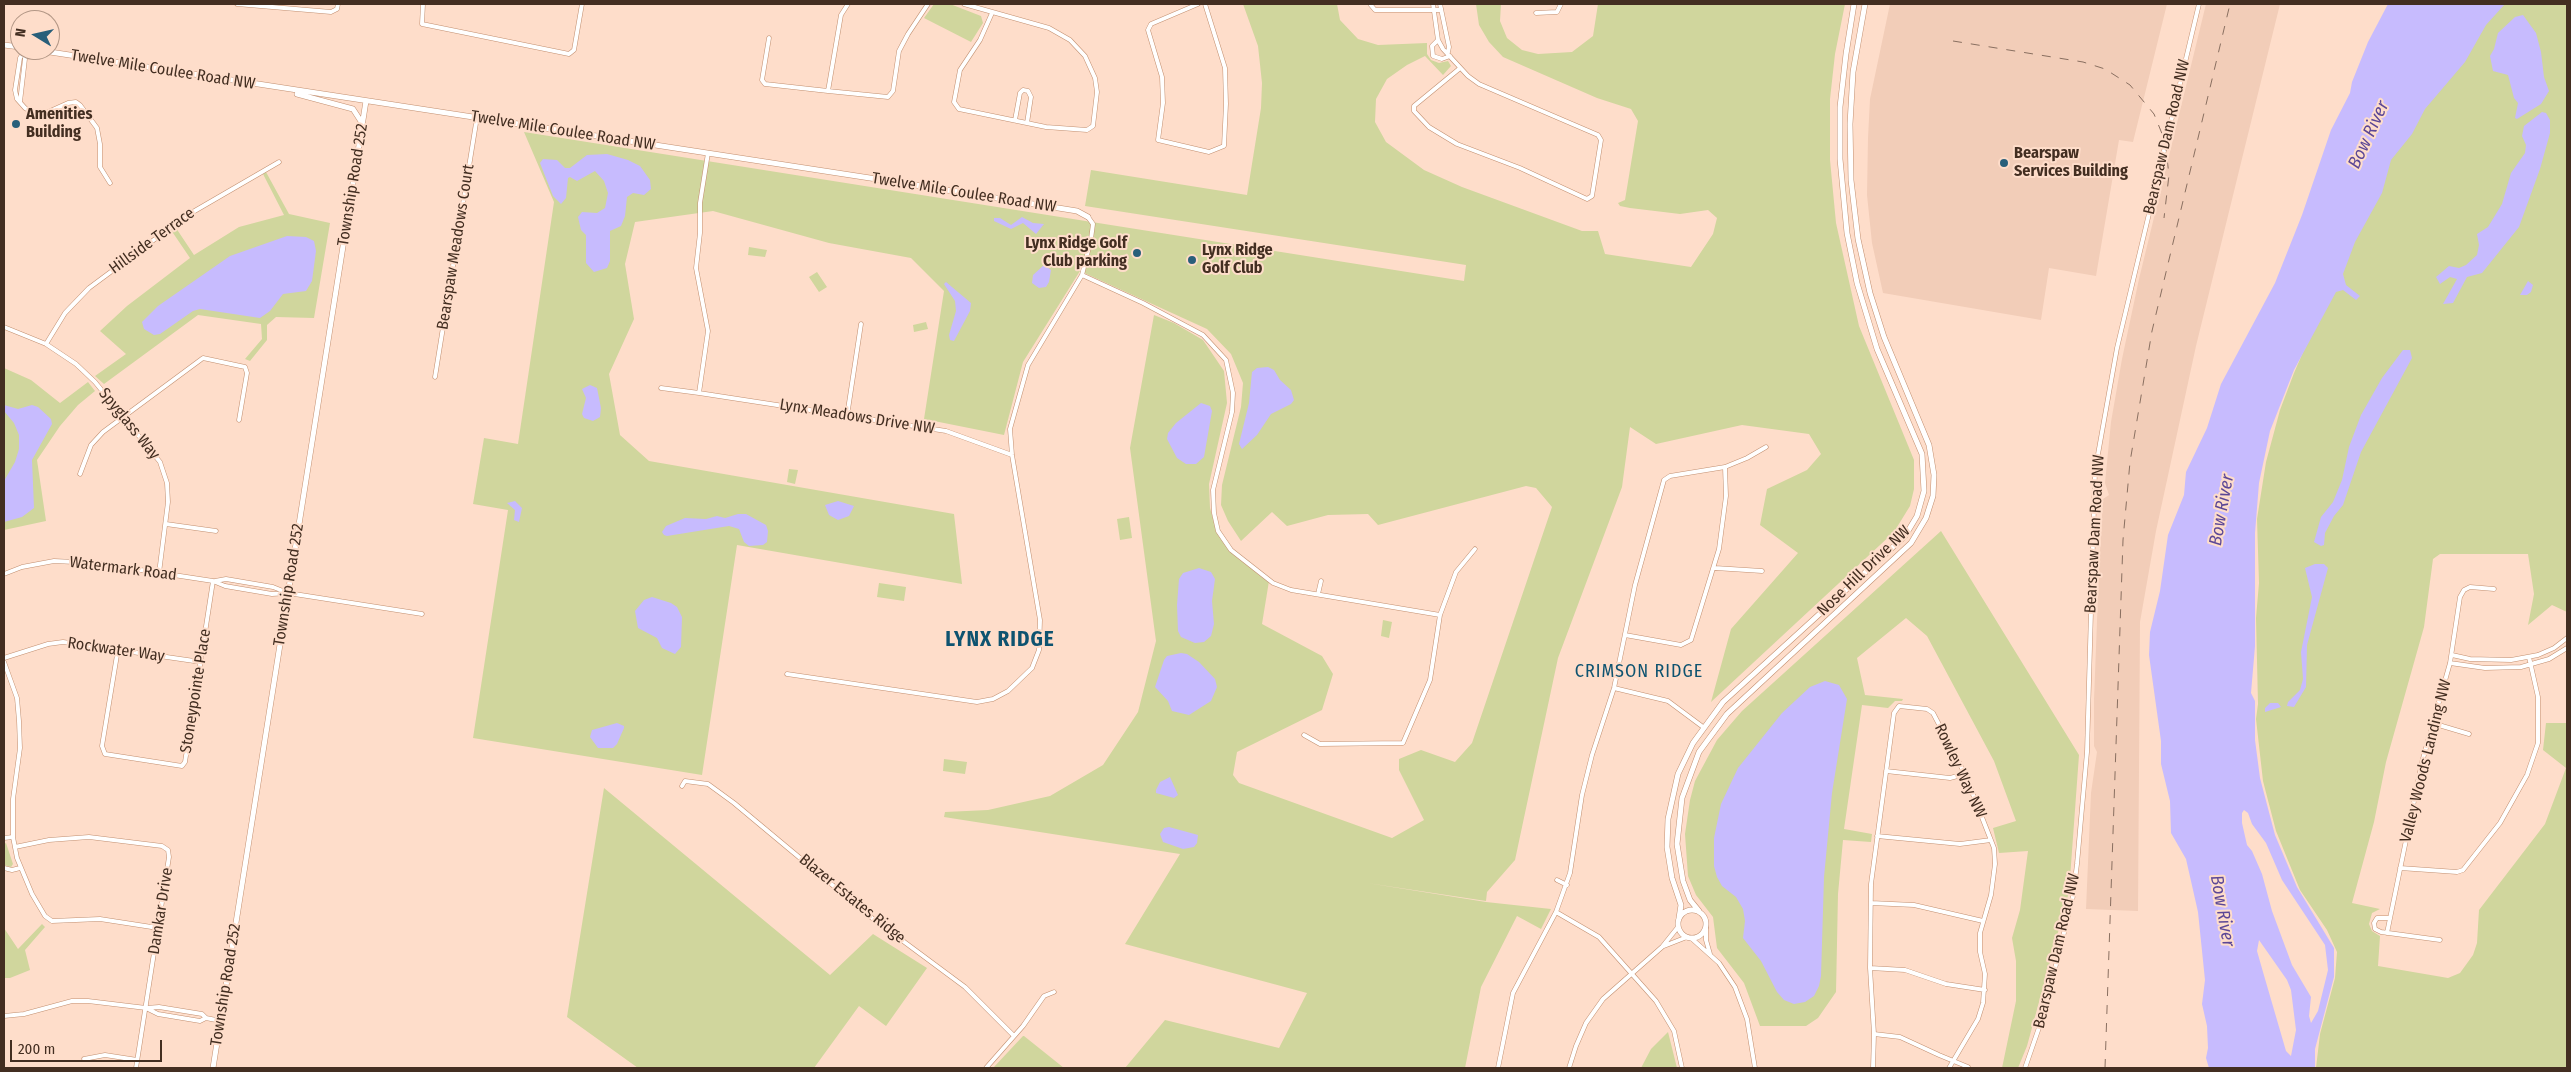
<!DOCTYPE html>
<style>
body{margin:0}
#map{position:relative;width:2571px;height:1072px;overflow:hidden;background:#feddca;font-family:"Fira Sans Condensed",sans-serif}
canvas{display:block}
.frame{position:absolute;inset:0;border:5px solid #432e21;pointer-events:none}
.north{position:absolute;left:10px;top:10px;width:50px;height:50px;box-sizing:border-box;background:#feddca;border:1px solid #b39786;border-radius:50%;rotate:279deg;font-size:14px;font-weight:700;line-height:20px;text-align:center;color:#432e21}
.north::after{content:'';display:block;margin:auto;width:18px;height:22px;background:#295f7a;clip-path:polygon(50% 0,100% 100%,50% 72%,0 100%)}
.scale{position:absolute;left:10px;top:1040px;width:152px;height:22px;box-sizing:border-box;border:2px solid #432e21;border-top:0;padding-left:6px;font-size:15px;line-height:18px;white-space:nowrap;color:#432e21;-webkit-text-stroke:4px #feddca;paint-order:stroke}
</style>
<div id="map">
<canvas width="2571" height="1072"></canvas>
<div class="frame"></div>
<div class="north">N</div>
<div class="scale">200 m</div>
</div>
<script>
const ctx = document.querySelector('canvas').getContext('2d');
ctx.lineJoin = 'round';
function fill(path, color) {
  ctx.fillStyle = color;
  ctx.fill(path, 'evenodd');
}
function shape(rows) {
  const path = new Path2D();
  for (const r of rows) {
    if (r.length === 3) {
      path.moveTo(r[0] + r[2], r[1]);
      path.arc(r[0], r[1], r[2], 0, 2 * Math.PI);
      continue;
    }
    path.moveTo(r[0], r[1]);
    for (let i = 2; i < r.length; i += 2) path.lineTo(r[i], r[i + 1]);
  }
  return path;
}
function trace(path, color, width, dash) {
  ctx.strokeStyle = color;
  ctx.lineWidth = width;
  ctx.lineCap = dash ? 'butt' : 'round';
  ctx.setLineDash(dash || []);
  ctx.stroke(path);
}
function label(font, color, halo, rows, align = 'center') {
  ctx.font = font + ' "Fira Sans Condensed",sans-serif';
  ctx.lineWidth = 4;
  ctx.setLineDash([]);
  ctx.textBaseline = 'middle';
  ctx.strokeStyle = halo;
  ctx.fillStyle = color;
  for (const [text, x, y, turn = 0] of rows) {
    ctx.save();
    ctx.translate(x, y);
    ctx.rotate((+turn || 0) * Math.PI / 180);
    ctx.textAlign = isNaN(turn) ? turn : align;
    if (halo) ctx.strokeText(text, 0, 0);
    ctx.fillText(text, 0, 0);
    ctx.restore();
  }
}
fill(shape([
 [1890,4,2167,4,2133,142,2119,140,2096,276,2049,268,2041,320,1883,293,1872,243,1867,195,1868,138,1870,99],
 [2206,4,2280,4,2196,346,2156,531,2140,622,2138,911,2086,909,2091,793,2097,752,2094,746,2094,700,2099,569,2103,499,2109,495,2105,483,2111,422,2122,359,2139,279]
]), '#f2cdb8');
fill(shape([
 [934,4,950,4,981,16,983,23,971,42,924,18],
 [1243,4,1337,4,1340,20,1358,39,1378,45,1427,43,1427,54,1431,60,1439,63,1448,61,1451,66,1443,75,1425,56,1407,65,1387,79,1376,99,1375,122,1386,142,1424,170,1462,187,1582,231,1598,231,1605,254,1691,267,1713,234,1717,218,1708,210,1680,214,1630,208,1620,206,1618,203,1625,200,1638,121,1631,109,1597,98,1503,57,1489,42,1479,25,1476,4,1501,4,1500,21,1507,38,1522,50,1538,54,1572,52,1593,36,1598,4,1845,4,1835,54,1830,99,1830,160,1836,223,1859,326,1914,460,1914,489,1910,506,1894,532,1711,702,1731,629,1798,553,1760,525,1767,489,1807,470,1821,454,1809,434,1742,425,1656,444,1630,427,1622,487,1558,658,1515,860,1487,892,1486,901,1367,883,1486,902,1551,909,1541,929,1517,916,1481,987,1465,1068,1125,1068,1165,1020,1279,1048,1307,993,1125,944,1180,854,944,817,945,812,988,810,1050,796,1103,765,1138,712,1156,641,1130,448,1154,315,1174,323,1203,340,1224,371,1227,403,1209,484,1210,508,1216,529,1233,551,1269,581,1262,624,1322,656,1333,674,1322,710,1237,752,1233,775,1239,783,1392,838,1424,820,1399,770,1399,759,1421,750,1455,762,1472,743,1552,507,1536,488,1526,486,1378,525,1368,514,1328,515,1287,526,1272,512,1241,541,1228,521,1221,505,1222,485,1241,407,1243,383,1231,354,1207,329,1080,271,1023,362,1004,435,924,419,944,291,911,258,829,243,713,211,635,222,625,264,634,319,609,374,620,435,649,461,954,514,962,584,737,545,702,775,473,738,508,510,473,504,484,438,518,444,554,202,524,132,1464,281,1466,265,1085,206,1091,170,1247,195,1261,108,1262,83,1258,46],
 [2497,4,2567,4,2567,612,2552,605,2528,625,2534,594,2528,554,2440,554,2433,559,2424,627,2386,762,2374,822,2352,903,2380,909,2372,913,2369,924,2372,931,2380,936,2378,966,2448,978,2460,973,2473,955,2477,943,2479,910,2545,824,2566,768,2543,750,2546,723,2567,723,2567,1068,2316,1068,2320,1034,2335,978,2337,952,2327,930,2300,890,2276,831,2263,781,2256,719,2258,704,2256,618,2259,583,2257,519,2266,462,2280,410,2294,373,2388,155],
 [266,172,289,214,330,223,314,318,276,317,267,325,267,340,250,361,245,359,262,339,261,324,198,315,104,384,95,376,126,354,100,331,127,306,190,258,171,230,176,228,194,255,239,227,284,215,263,174],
 [749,247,767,250,765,257,748,255],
 [817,272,827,287,819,292,809,277],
 [926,322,928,329,914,332,913,325],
 [4,368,31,380,60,403,88,382,95,391,78,405,60,426,37,460,46,521,4,530],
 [789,469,798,470,795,484,787,482],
 [1129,517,1132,538,1120,540,1117,519],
 [1941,531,2079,755,2069,892,2027,1046,2018,1068,2002,1068,2016,1001,2016,961,2012,938,2020,910,2028,851,1999,853,1993,828,2016,821,1994,761,1927,636,1906,618,1857,658,1865,695,1903,699,1902,701,1895,701,1888,708,1862,705,1844,829,1872,834,1871,842,1843,840,1838,894,1836,992,1818,1018,1806,1026,1760,1026,1744,983,1717,948,1713,917,1696,895,1688,876,1685,834,1690,800,1695,781,1717,740,1742,711],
 [879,583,906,587,904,601,877,597],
 [1383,620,1392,622,1389,638,1381,636],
 [944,759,967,762,965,774,943,771],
 [604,788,830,975,873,934,927,968,886,1026,859,1006,814,1068,638,1068,567,1017],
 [6,843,13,864,11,867,4,865,4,844],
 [42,924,45,927,25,950,30,970,10,978,4,978,4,928,18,949],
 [1668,1032,1677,1068,1641,1068,1651,1049],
 [1023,1036,1024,1036,1064,1068,993,1068]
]), '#d0d69d');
fill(shape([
 [2388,4,2505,4,2486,25,2465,62,2425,109,2412,134,2391,160,2382,193,2355,242,2343,274,2346,285,2360,296,2356,300,2343,290,2336,292,2294,370,2270,431,2259,483,2255,533,2255,646,2251,693,2255,701,2255,740,2260,778,2275,835,2297,887,2334,948,2334,977,2315,1049,2315,1068,2209,1068,2206,1058,2208,1048,2207,1026,2202,1004,2205,980,2198,912,2186,859,2171,833,2170,801,2161,764,2161,741,2149,655,2150,632,2160,591,2168,535,2184,495,2186,472,2207,428,2221,384,2275,283,2302,215,2331,130,2350,93,2352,82,2368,42],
 [2244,810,2248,813,2252,824,2266,843,2282,880,2325,945,2328,970,2318,1011,2311,1023,2309,1016,2311,997,2292,965,2272,911,2262,874,2252,851,2247,845,2242,823,2242,813],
 [2259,940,2287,980,2291,990,2296,1030,2291,1056,2286,1051,2263,972,2257,951],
 [2523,15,2536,33,2541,52,2544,77,2549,91,2541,104,2517,119,2515,118,2518,103,2514,98,2508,75,2493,71,2490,56,2494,49,2498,33,2515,17],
 [2542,112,2546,113,2550,120,2550,133,2540,169,2519,227,2482,273,2467,277,2453,303,2443,304,2457,279,2450,277,2440,284,2436,277,2449,266,2459,268,2466,265,2477,255,2479,245,2477,234,2488,227,2502,204,2511,173,2525,153,2526,145,2522,136,2524,126],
 [607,154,628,160,640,166,650,180,651,189,644,195,633,193,627,197,625,216,621,226,610,231,610,261,607,268,594,272,586,263,586,235,581,230,578,217,582,212,597,213,605,208,608,193,604,181,595,171,577,181,570,177,568,178,566,198,561,204,553,196,540,163,543,159,557,160,565,168,570,168,587,155],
 [1022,217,1033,223,1044,224,1036,234,1023,223,1011,229,994,221,994,218,1000,218,1011,225],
 [287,236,306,237,314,241,316,251,312,281,306,291,283,294,270,311,260,318,200,309,193,311,160,334,154,335,144,329,142,322,158,306,230,256],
 [1044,265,1051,270,1049,282,1046,287,1039,288,1032,283,1033,275],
 [2528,281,2533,285,2531,292,2527,295,2520,295],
 [946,282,971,303,970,311,954,341,950,340,949,335,956,311,955,301,944,284],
 [2403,350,2410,350,2412,358,2361,452,2343,505,2334,516,2325,533,2324,545,2321,546,2314,542,2321,517,2333,502,2342,480,2349,447,2361,415,2382,378],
 [1268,367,1274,370,1280,380,1291,390,1294,400,1291,404,1271,414,1257,435,1242,449,1239,444,1249,403,1252,372,1257,368],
 [590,385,597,388,601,408,600,417,593,421,584,418,582,414,586,398,582,389],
 [1201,403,1210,406,1212,411,1204,457,1196,464,1186,464,1177,458,1167,439,1168,433,1176,423],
 [4,405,18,409,32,405,38,407,51,419,52,424,32,460,34,508,22,517,4,522,4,481,15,462,19,449,19,435,14,423,4,411],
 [515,501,522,508,519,522,514,520,515,510,507,503],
 [838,501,854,506,849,516,838,520,829,515,825,505],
 [738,514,746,514,766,525,768,531,767,542,763,545,749,546,744,542,739,529,729,526,667,536,664,535,662,532,666,526,685,518,706,519,717,516,725,518],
 [2315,564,2324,564,2328,568,2307,645,2306,687,2294,707,2287,706,2288,702,2300,690,2303,679,2301,652,2312,597,2305,568],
 [1199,568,1211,572,1215,579,1212,601,1214,624,1211,636,1204,642,1195,643,1181,637,1178,631,1177,605,1179,579,1183,573],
 [652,597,671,603,677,607,682,617,681,647,675,654,662,648,657,638,638,628,635,611,644,600],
 [1181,653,1187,654,1199,662,1215,679,1217,687,1211,701,1189,715,1172,711,1168,701,1155,687,1164,660,1167,656],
 [1825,681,1839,685,1847,699,1832,793,1824,877,1821,976,1819,986,1814,996,1805,1002,1794,1004,1784,1000,1777,992,1761,961,1743,938,1745,921,1743,909,1736,897,1722,886,1717,877,1714,866,1714,838,1721,804,1738,768,1782,713,1810,687],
 [2270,703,2278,703,2281,707,2265,712,2265,708],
 [617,723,624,726,624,728,617,744,613,748,598,748,590,737,592,730],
 [1170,777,1178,795,1174,798,1156,793,1156,790,1160,782],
 [1169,827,1198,835,1197,843,1194,847,1183,849,1163,842,1160,834,1164,828]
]), '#c7bbfe');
const minor = shape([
 [237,4,331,12,337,9,338,4],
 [423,4,422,24,569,54,574,50,582,4],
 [848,4,841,15,828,91,888,97,893,91,899,51,908,34,928,4],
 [964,4,1049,28,1070,40,1085,56,1095,78,1097,92,1093,126,1087,130,1046,127,959,109,954,102,960,70,980,40,992,13],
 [1198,4,1151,24,1148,30,1162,77,1163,103,1158,140,1209,152,1224,146,1226,104,1225,68,1205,4],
 [1370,4,1375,10,1441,10],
 [1433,4,1438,40,1443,49,1468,76,1479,84,1598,135,1601,140,1592,196,1587,199,1520,168,1457,144,1429,127,1414,111,1414,106,1459,69],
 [1440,4,1449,47,1448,52],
 [1536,13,1557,12,1561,4],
 [769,38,762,80,765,84,828,91],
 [1438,40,1432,46,1433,56,1442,59,1450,56],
 [25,50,20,58,15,90,17,99,25,108,39,116,68,103,76,102,80,105,97,128,100,144,100,167,110,183],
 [20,102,26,50],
 [1015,120,1020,93,1023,90,1028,91,1031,97,1027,123],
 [708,153,700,203,700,233,696,268,708,331,699,393,946,431,1012,455],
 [1082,275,1143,303,1203,335,1226,360,1233,393,1232,412,1213,490,1214,513,1218,531,1231,550,1273,583,1291,590,1440,615],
 [4,327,46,344,76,364,95,382,160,462,167,483,168,502,159,573],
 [46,344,65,313,89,288,186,216,279,162],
 [435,377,477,117],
 [661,388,699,393],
 [847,416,861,324],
 [1725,467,1747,458,1766,447],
 [80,474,91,445,103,432,203,358,245,367,247,373,239,420],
 [166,524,216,531],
 [1715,568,1762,571],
 [4,574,22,567,54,561,95,563,213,581,225,586,272,594,288,593],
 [215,581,226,579,273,587,288,593,422,614],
 [1318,594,1321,581],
 [118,649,102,746,105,754,182,766,185,762,213,581],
 [2452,655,2470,659,2511,660,2538,655,2554,648,2567,638],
 [4,658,48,644,63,642,201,662],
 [4,662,17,698,19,721,20,748,13,799,13,837,17,858,32,894,45,916,52,921,100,919,158,928],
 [2450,663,2485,668,2521,667,2549,659,2567,648],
 [787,674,977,702,993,699,1008,691,1032,668,1039,650,1040,620,1012,455,1010,429,1028,365,1082,275,1091,239,1093,224,1088,217],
 [1614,688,1668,701,1703,727],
 [2432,723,2469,734],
 [1304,735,1320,744,1403,743,1430,680,1440,615,1456,572,1475,549],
 [1886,771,1950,778,1965,774],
 [682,786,685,781,708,784,734,803,872,918,965,987,1014,1036],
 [1877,836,1960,844,1991,840],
 [4,838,13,837],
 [15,847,49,840,89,837,162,846,168,850,169,857,136,1068],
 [4,868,12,870,20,868],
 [2400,868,2457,872,2463,870,2500,823,2527,775,2538,743,2538,697,2529,657],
 [1557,880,1567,885],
 [1871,903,1914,905,1983,921],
 [1556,912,1599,937,1656,1001,1674,1031,1682,1068],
 [2390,918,2377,918,2374,923,2375,929,2381,932,2440,940],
 [1706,925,1706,940,1710,954],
 [2387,933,2422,762,2450,663,2460,597,2464,590,2470,587,2494,589],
 [1691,938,1719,963,1735,987,1747,1019,1755,1068],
 [1664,946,1687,937],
 [1870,968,1905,970,1946,984,1985,990],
 [146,1008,158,1014,200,1021,206,1018,221,1021],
 [4,1016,24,1014,72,1001,88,1001,146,1008,159,1007,202,1014,206,1018],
 [1874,1034,1900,1037,1939,1055,1968,1067],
 [84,1059,105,1055,137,1060],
 [986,1068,1023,1026,1044,996,1054,992],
 [1498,1068,1513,993,1556,912,1570,873,1582,795,1592,755,1614,688,1635,585,1664,480,1670,476,1725,467,1726,496,1719,549,1691,640,1681,645,1625,635],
 [1569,1068,1576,1046,1586,1023,1603,999,1662,947,1678,927],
 [1873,1068,1874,1034,1870,968,1871,884,1894,713,1899,706,1927,709,1933,713,1965,774,1994,848,1995,864,1991,895,1980,933,1980,952,1985,974,1983,1003,1978,1019,1949,1068],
 [2025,1068,2042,1019,2060,949,2073,896,2077,864,2087,752,2095,471,2117,348,2199,4]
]);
const tertiary = shape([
 [4,45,20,47],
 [37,50,909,184,1077,211,1088,217],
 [297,94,353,109,362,123],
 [1692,924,14],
 [1699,911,1690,900,1683,881,1677,844,1682,798,1699,752,1727,714,1911,543,1926,518,1933,496,1934,475,1929,445,1884,337,1870,293,1858,239,1851,180,1850,124,1853,72,1865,4],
 [1679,918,1681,905,1672,878,1667,847,1668,819,1678,774,1693,743,1723,702,1905,536,1917,516,1924,491,1922,454,1877,349,1857,283,1847,233,1840,159,1840,107,1846,54,1854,4],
 [213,1068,366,101]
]);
trace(minor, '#c28f70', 5);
trace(tertiary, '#c28f70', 6);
trace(minor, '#fff', 4);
trace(tertiary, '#fff', 5);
trace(shape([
 [1953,41,2083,62,2105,69,2130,85,2154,114,2165,141,2169,175,2164,218],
 [2105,1068,2123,540,2130,462,2152,331,2230,4]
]), '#896f60', 1, [9, 9]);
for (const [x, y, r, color] of [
 [16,124,5,"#295f7a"],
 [2004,163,5,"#295f7a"],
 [1137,253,5,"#295f7a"],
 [1192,260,5,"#295f7a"]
]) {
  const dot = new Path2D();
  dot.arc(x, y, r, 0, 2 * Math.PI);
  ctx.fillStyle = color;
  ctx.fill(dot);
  trace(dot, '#feddca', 2);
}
label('16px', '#432e21', '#feddca', [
 ["Twelve Mile Coulee Road NW",163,70,9],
 ["Twelve Mile Coulee Road NW",563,131,9],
 ["Bearspaw Dam Road NW",2167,137,-77],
 ["Township Road 252",353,185,-81],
 ["Twelve Mile Coulee Road NW",964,193,9],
 ["Hillside Terrace",152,241,-36],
 ["Bearspaw Meadows Court",456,247,-81],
 ["Lynx Meadows Drive NW",857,417,9],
 ["Spyglass Way",129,424,51],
 ["Bearspaw Dam Road NW",2095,534,-87],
 ["Watermark Road",123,569,7],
 ["Nose Hill Drive NW",1864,571,-44],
 ["Township Road 252",289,585,-81],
 ["Rockwater Way",116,650,8],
 ["Stoneypointe Place",196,691,-81],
 ["Valley Woods Landing NW",2426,761,-76],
 ["Rowley Way NW",1960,771,65],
 ["Blazer Estates Ridge",852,899,39],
 ["Damkar Drive",161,911,-81],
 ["Bearspaw Dam Road NW",2057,951,-77],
 ["Township Road 252",226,985,-81]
]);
label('bold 16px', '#432e21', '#feddca', [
 ["Amenities",26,115],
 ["Building",26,133],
 ["Bearspaw",2014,154],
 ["Services Building",2014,172],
 ["Lynx Ridge Golf",1127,244,"right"],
 ["Club parking",1127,262,"right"],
 ["Lynx Ridge",1202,251],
 ["Golf Club",1202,269]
], 'left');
label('italic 18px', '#5c4796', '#feddca', [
 ["Bow River",2369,135,-65],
 ["Bow River",2222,510,-80],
 ["Bow River",2222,911,80]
]);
ctx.letterSpacing = '1px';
label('18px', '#0e5370', '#feddca', [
 ["CRIMSON RIDGE",1639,672]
]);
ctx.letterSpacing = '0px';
ctx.letterSpacing = '1px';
label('bold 21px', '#0e5370', '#feddca', [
 ["LYNX RIDGE",1000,640]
]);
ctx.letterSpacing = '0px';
</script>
